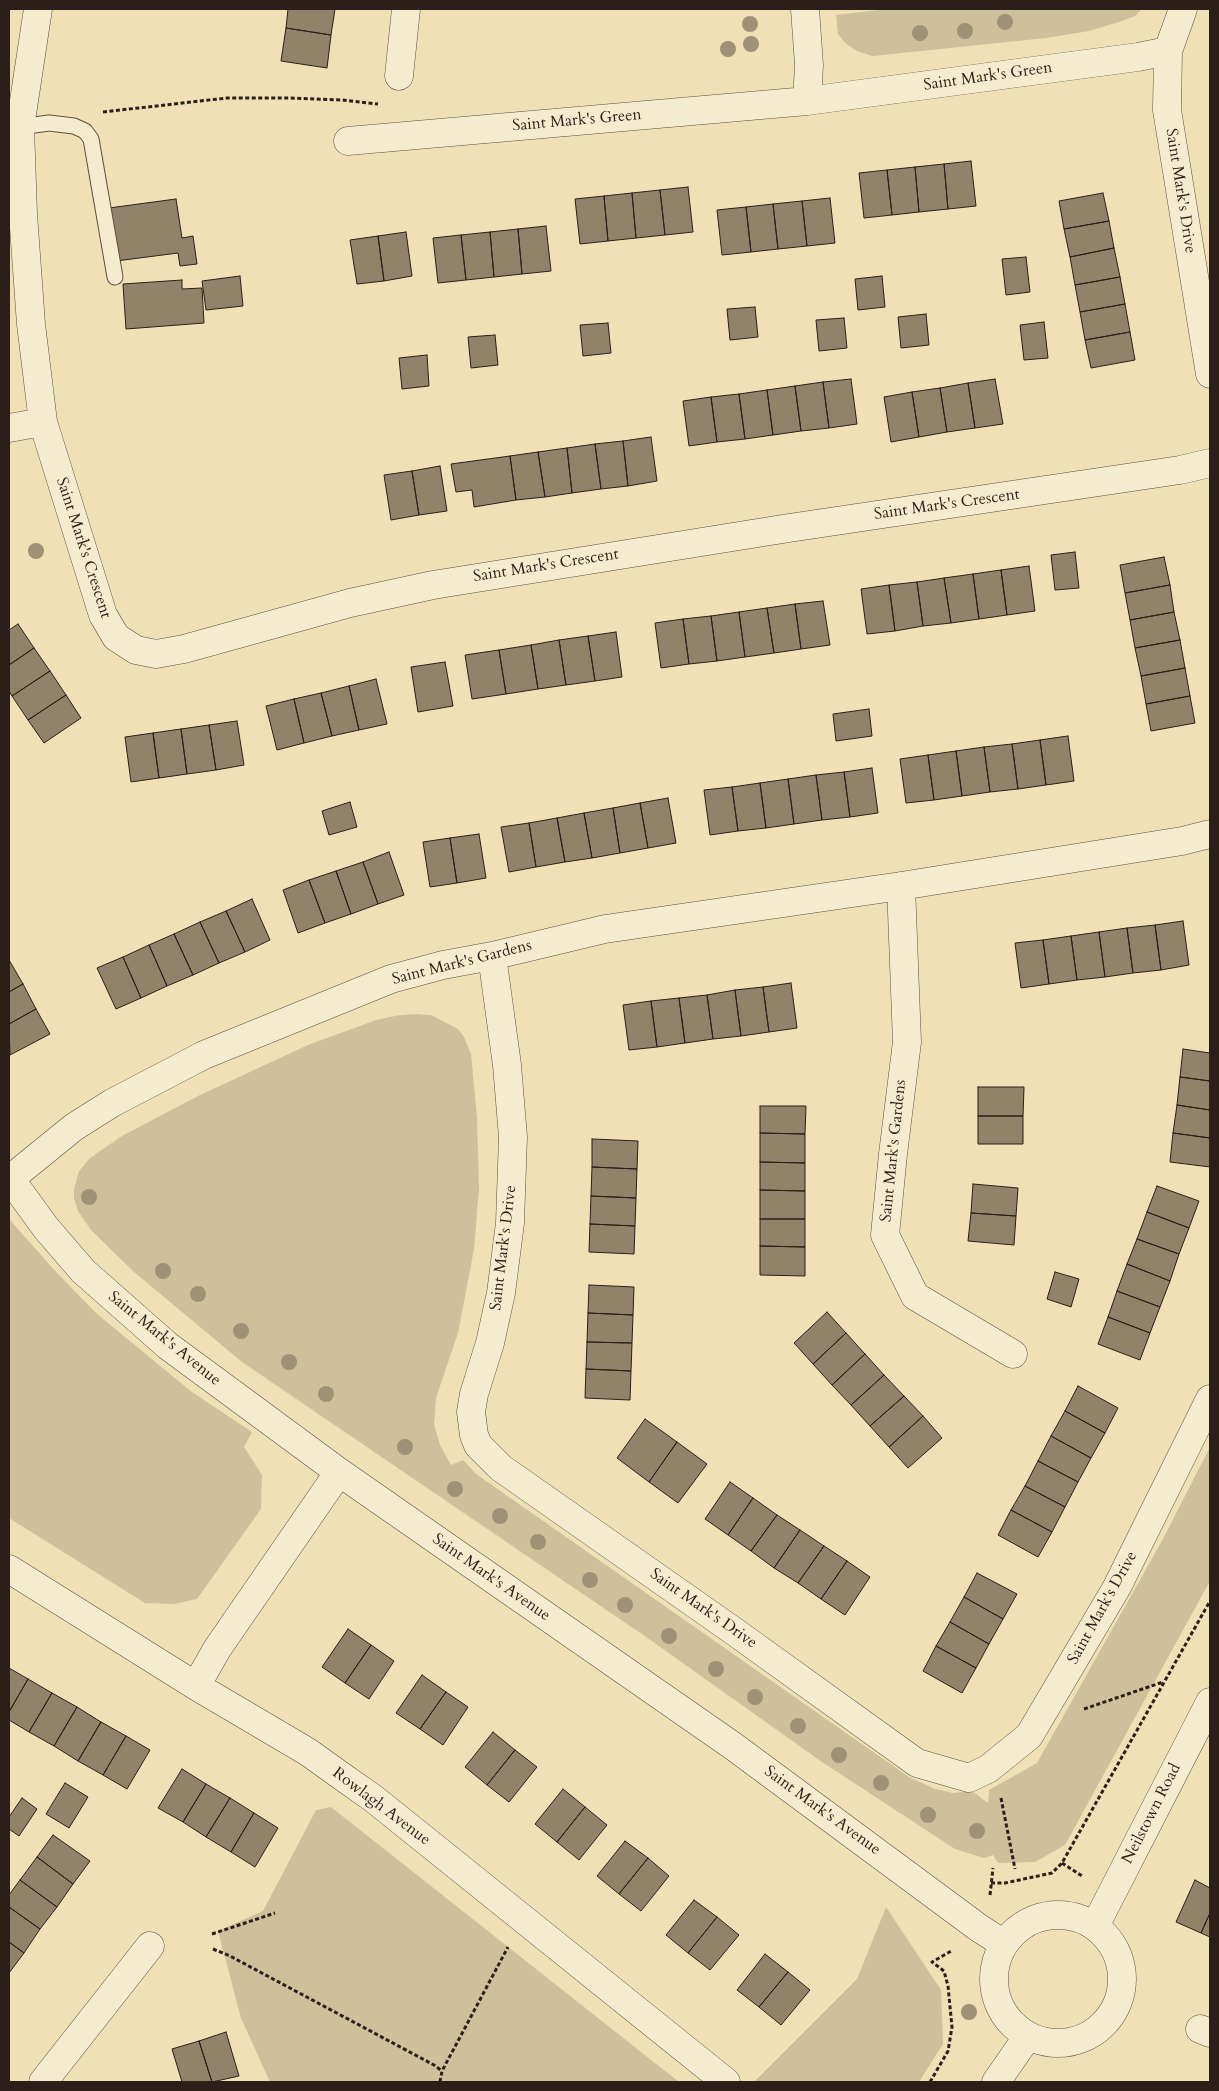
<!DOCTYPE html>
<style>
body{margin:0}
#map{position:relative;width:1219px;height:2091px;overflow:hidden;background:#efe1b5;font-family:Cardo,serif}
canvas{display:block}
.frame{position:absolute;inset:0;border:10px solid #2c1e19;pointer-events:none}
</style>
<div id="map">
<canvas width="1219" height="2091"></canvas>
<div class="frame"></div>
</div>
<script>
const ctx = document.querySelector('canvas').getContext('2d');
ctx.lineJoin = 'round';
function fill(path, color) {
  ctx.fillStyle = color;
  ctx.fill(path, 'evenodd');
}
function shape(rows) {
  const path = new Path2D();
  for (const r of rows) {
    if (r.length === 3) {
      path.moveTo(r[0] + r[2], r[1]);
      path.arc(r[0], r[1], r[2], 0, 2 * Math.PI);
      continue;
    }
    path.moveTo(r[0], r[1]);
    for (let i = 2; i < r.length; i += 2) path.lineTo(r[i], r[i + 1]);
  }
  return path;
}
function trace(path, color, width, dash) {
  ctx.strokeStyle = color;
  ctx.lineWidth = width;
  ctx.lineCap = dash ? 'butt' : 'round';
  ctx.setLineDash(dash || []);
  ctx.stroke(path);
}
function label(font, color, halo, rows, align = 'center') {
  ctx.font = font + ' Cardo,serif';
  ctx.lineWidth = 4;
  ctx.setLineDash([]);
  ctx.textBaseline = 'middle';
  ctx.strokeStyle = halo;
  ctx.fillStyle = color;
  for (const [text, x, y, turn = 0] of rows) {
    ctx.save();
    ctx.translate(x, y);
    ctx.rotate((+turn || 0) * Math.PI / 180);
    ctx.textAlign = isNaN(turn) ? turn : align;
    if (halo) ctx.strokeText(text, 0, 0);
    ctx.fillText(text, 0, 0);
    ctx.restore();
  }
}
fill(shape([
 [887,9,1138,9,1141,10,1135,16,1122,21,1089,31,1046,38,873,56,857,51,845,43,838,34,836,15],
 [417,1014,431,1015,458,1029,464,1037,471,1054,477,1117,479,1188,474,1249,458,1333,436,1398,434,1424,440,1445,451,1465,463,1460,476,1474,909,1777,935,1789,953,1793,972,1791,988,1803,989,1790,1037,1763,1164,1537,1210,1447,1210,1581,1065,1845,1035,1862,998,1863,993,1855,984,1858,955,1849,822,1762,649,1639,242,1362,134,1272,91,1230,78,1211,74,1198,74,1189,79,1171,90,1158,122,1136,198,1096,308,1045,376,1020,400,1015],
 [9,1219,57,1273,97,1314,192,1392,252,1432,244,1447,262,1475,261,1509,197,1599,174,1604,145,1603,9,1518],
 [331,1807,679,2082,270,2082,241,2018,218,1931,263,1911,316,1810],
 [886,1907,941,1990,943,2044,919,2082,754,2082,857,1979]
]), '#cec09a');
const building = shape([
 [288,9,335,9,331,35,286,28,288,9],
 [286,28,331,35,327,68,281,61,286,28],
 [971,161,976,206,948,209,944,164,971,161],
 [944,164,948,209,919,212,915,167,944,164],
 [915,167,919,212,892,215,887,170,915,167],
 [887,170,892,215,864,218,859,173,887,170],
 [688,187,693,232,665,235,660,190,688,187],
 [660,190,665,235,636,238,632,193,660,190],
 [632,193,636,238,608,241,604,196,632,193],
 [1103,193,1109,221,1064,229,1059,201,1103,193],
 [604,196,608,241,580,244,575,199,604,196],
 [830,198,835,243,807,246,802,201,830,198],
 [176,199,182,238,193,236,197,264,180,266,178,253,116,261,109,208,176,199],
 [802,201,807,246,778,249,773,204,802,201],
 [773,204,778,249,751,252,746,207,773,204],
 [746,207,751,252,722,255,717,210,746,207],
 [1109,221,1114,248,1070,257,1064,229,1109,221],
 [546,226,551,271,522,274,518,229,546,226],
 [518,229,522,274,494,277,490,232,518,229],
 [406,232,412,276,384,281,378,236,406,232],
 [490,232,494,277,466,280,461,235,490,232],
 [461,235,466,280,438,283,433,238,461,235],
 [378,236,384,281,357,284,350,240,378,236],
 [1114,248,1120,277,1075,285,1070,257,1114,248],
 [1026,257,1030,292,1006,295,1002,259,1026,257],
 [240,276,243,306,206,310,202,281,240,276],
 [882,276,885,307,858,310,855,279,882,276],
 [1120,277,1125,304,1080,312,1075,285,1120,277],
 [182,280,182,289,202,288,204,323,126,329,123,284,182,280],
 [1125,304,1130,332,1085,340,1080,312,1125,304],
 [755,307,758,337,730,340,727,309,755,307],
 [926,314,929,345,901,348,898,317,926,314],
 [844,318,847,348,819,351,816,320,844,318],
 [1044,322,1048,358,1024,360,1020,325,1044,322],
 [608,323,611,353,583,356,580,325,608,323],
 [1130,332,1135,360,1091,368,1085,340,1130,332],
 [495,335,498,365,471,368,468,337,495,335],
 [427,355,429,386,402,389,399,358,427,355],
 [851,379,857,424,829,428,823,382,851,379],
 [995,379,1003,424,975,428,968,383,995,379],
 [823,382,829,428,801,431,795,386,823,382],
 [968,383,975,428,947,432,940,388,968,383],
 [795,386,801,431,773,435,767,390,795,386],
 [940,388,947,432,919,437,912,392,940,388],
 [767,390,773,435,745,439,739,394,767,390],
 [912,392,919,437,891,442,884,397,912,392],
 [739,394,745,439,717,442,711,397,739,394],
 [711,397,717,442,689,446,683,401,711,397],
 [651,437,657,481,628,486,623,441,651,437],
 [623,441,628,486,601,489,595,444,623,441],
 [595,444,601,489,572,493,567,448,595,444],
 [567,448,572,493,545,497,538,452,567,448],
 [538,452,545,497,516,500,510,456,538,452],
 [510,456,516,500,474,507,472,490,456,492,451,464,510,456],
 [440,466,447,511,419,515,412,471,440,466],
 [412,471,419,515,391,520,384,475,412,471],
 [1075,552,1079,588,1055,590,1051,555,1075,552],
 [1164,557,1170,585,1125,593,1120,565,1164,557],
 [1029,566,1035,611,1007,615,1001,570,1029,566],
 [1001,570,1007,615,979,619,973,574,1001,570],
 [973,574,979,619,951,623,944,578,973,574],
 [944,578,951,623,923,626,917,582,944,578],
 [917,582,923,626,895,631,889,585,917,582],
 [889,585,895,631,867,634,861,589,889,585],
 [1170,585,1174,612,1130,620,1125,593,1170,585],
 [823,601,830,645,801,649,795,604,823,601],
 [795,604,801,649,774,653,767,608,795,604],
 [767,608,774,653,745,657,739,612,767,608],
 [739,612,745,657,717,661,711,616,739,612],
 [1174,612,1180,640,1135,648,1130,620,1174,612],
 [711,616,717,661,689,664,683,619,711,616],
 [683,619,689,664,661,668,655,623,683,619],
 [18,624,34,648,9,665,9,630,18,624],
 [616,632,622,677,595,681,588,636,616,632],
 [588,636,595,681,566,685,559,640,588,636],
 [559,640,566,685,538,689,531,645,559,640],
 [1180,640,1185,668,1141,676,1135,648,1180,640],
 [531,645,538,689,506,694,499,650,531,645],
 [34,648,50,671,12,696,9,691,9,665,34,648],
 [499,650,506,694,472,699,465,655,499,650],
 [445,662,453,706,418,712,411,667,445,662],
 [1185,668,1190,696,1146,704,1141,676,1185,668],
 [50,671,66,695,28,720,12,696,50,671],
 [376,679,387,724,359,730,349,686,376,679],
 [349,686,359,730,332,736,321,693,349,686],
 [321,693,332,736,304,743,294,699,321,693],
 [66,695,81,718,44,743,28,720,66,695],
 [1190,696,1195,723,1151,731,1146,704,1190,696],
 [294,699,304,743,277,750,266,706,294,699],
 [869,709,872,736,836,741,833,714,869,709],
 [237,721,244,765,216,770,209,725,237,721],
 [209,725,216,770,187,774,181,729,209,725],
 [181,729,187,774,159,778,153,733,181,729],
 [153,733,159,778,131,782,125,737,153,733],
 [1068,736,1074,781,1046,785,1040,740,1068,736],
 [1040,740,1046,785,1018,789,1012,744,1040,740],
 [1012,744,1018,789,990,792,984,747,1012,744],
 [984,747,990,792,962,796,956,751,984,747],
 [956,751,962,796,934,800,928,755,956,751],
 [928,755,934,800,906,803,900,759,928,755],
 [872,768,878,813,850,817,844,772,872,768],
 [844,772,850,817,822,820,816,775,844,772],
 [816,775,822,820,794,824,788,779,816,775],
 [788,779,794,824,766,828,760,783,788,779],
 [760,783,766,828,738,831,732,787,760,783],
 [732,787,738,831,710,835,704,790,732,787],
 [668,798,676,843,648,848,640,803,668,798],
 [350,802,357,827,329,835,322,811,350,802],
 [640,803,648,848,620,853,613,808,640,803],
 [613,808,620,853,592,858,584,813,613,808],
 [584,813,592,858,565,862,557,818,584,813],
 [557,818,565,862,536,867,529,823,557,818],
 [529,823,536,867,509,872,501,827,529,823],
 [479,834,486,878,457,883,450,838,479,834],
 [450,838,457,883,430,887,423,842,450,838],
 [389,852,404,895,378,904,363,862,389,852],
 [363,862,378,904,351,914,336,871,363,862],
 [336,871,351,914,325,923,309,880,336,871],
 [309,880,325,923,298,933,283,890,309,880],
 [252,899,270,940,245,952,226,911,252,899],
 [226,911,245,952,219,963,200,922,226,911],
 [1183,921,1189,965,1161,970,1155,925,1183,921],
 [200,922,219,963,193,975,174,934,200,922],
 [1155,925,1161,970,1133,973,1127,928,1155,925],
 [1127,928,1133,973,1105,977,1099,932,1127,928],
 [1099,932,1105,977,1077,980,1071,936,1099,932],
 [174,934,193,975,167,986,149,945,174,934],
 [1071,936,1077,980,1049,984,1043,940,1071,936],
 [1043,940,1049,984,1021,988,1015,943,1043,940],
 [149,945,167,986,141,998,123,957,149,945],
 [123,957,141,998,116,1009,97,968,123,957],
 [9,960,23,984,9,992,9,960],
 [791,983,797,1028,769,1032,763,987,791,983],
 [23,984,36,1009,9,1024,9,992,23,984],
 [763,987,769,1032,741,1036,735,990,763,987],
 [735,990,741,1036,713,1039,707,995,735,990],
 [707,995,713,1039,685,1043,679,998,707,995],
 [679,998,685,1043,657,1047,651,1001,679,998],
 [651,1001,657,1047,629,1050,623,1005,651,1001],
 [36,1009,50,1034,10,1055,9,1024,36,1009],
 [1183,1049,1210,1053,1210,1081,1180,1077,1183,1049],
 [1180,1077,1210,1081,1210,1110,1177,1105,1180,1077],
 [978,1087,1024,1087,1023,1116,978,1116,978,1087],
 [1177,1105,1210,1110,1210,1138,1173,1133,1177,1105],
 [760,1106,806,1106,805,1134,760,1133,760,1106],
 [978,1116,1023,1116,1023,1144,978,1144,978,1116],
 [760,1133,805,1134,805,1163,760,1162,760,1133],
 [1173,1133,1210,1138,1210,1167,1170,1162,1173,1133],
 [592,1139,638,1141,637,1169,592,1167,592,1139],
 [760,1162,805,1163,805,1191,760,1190,760,1162],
 [592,1167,637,1169,636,1198,591,1196,592,1167],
 [973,1184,1018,1188,1016,1216,971,1213,973,1184],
 [1157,1186,1199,1201,1189,1228,1147,1212,1157,1186],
 [760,1190,805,1191,805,1219,760,1219,760,1190],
 [591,1196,636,1198,635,1226,590,1224,591,1196],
 [1147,1212,1189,1228,1179,1254,1137,1239,1147,1212],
 [971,1213,1016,1216,1014,1245,968,1241,971,1213],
 [760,1219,805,1219,805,1247,760,1246,760,1219],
 [590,1224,635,1226,634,1254,589,1252,590,1224],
 [1137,1239,1179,1254,1170,1281,1127,1264,1137,1239],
 [760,1246,805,1247,805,1276,760,1275,760,1246],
 [1127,1264,1170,1281,1160,1307,1117,1291,1127,1264],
 [1055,1272,1079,1279,1071,1307,1047,1299,1055,1272],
 [589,1285,634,1287,633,1315,588,1313,589,1285],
 [1117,1291,1160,1307,1150,1333,1108,1317,1117,1291],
 [827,1312,846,1333,813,1364,794,1343,827,1312],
 [588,1313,633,1315,632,1343,587,1342,588,1313],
 [1108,1317,1150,1333,1140,1360,1098,1344,1108,1317],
 [846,1333,865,1354,832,1385,813,1364,846,1333],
 [587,1342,632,1343,631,1371,586,1369,587,1342],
 [865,1354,884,1375,851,1405,832,1385,865,1354],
 [586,1369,631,1371,630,1400,585,1398,586,1369],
 [884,1375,904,1396,870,1426,851,1405,884,1375],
 [1078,1386,1118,1408,1105,1433,1065,1411,1078,1386],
 [904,1396,923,1416,889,1447,870,1426,904,1396],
 [1065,1411,1105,1433,1091,1458,1051,1436,1065,1411],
 [923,1416,942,1438,908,1468,889,1447,923,1416],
 [645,1419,677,1442,649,1482,617,1458,645,1419],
 [1051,1436,1091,1458,1078,1482,1038,1461,1051,1436],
 [677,1442,707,1464,678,1503,649,1482,677,1442],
 [1038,1461,1078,1482,1065,1507,1025,1486,1038,1461],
 [730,1482,753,1498,728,1535,705,1519,730,1482],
 [1025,1486,1065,1507,1052,1532,1011,1510,1025,1486],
 [753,1498,777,1515,751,1551,728,1535,753,1498],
 [1011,1510,1052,1532,1038,1557,998,1535,1011,1510],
 [777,1515,800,1530,774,1568,751,1551,777,1515],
 [800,1530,824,1546,798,1583,774,1568,800,1530],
 [824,1546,847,1561,821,1599,798,1583,824,1546],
 [847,1561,870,1577,845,1615,821,1599,847,1561],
 [977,1573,1017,1594,1003,1619,964,1597,977,1573],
 [964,1597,1003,1619,989,1644,950,1622,964,1597],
 [950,1622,989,1644,976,1668,936,1646,950,1622],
 [348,1629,371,1645,345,1683,322,1667,348,1629],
 [371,1645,394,1661,369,1699,345,1683,371,1645],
 [936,1646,976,1668,962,1693,923,1671,936,1646],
 [9,1668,28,1679,9,1712,9,1668],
 [422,1675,446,1692,420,1729,396,1713,422,1675],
 [28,1679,52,1693,29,1732,9,1720,9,1712,28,1679],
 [446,1692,468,1707,443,1745,420,1729,446,1692],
 [52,1693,77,1707,54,1746,29,1732,52,1693],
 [77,1707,101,1722,78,1761,54,1746,77,1707],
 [101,1722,126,1736,103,1775,78,1761,101,1722],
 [493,1732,515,1750,487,1785,465,1767,493,1732],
 [126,1736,150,1750,127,1789,103,1775,126,1736],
 [515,1750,537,1767,509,1802,487,1785,515,1750],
 [182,1769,206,1784,183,1822,158,1808,182,1769],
 [65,1783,88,1797,69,1828,46,1814,65,1783],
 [206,1784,230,1798,206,1837,183,1822,206,1784],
 [563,1789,585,1807,557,1842,535,1824,563,1789],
 [22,1798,37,1809,19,1836,9,1829,9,1817,22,1798],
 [230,1798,254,1813,231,1852,206,1837,230,1798],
 [585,1807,607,1825,579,1860,557,1842,585,1807],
 [254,1813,278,1828,255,1867,231,1852,254,1813],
 [53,1835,90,1861,73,1884,37,1857,53,1835],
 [625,1841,648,1858,619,1894,597,1876,625,1841],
 [37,1857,73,1884,57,1907,20,1880,37,1857],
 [648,1858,669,1876,641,1911,619,1894,648,1858],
 [20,1880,57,1907,40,1929,9,1907,9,1895,20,1880],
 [1195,1880,1210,1888,1210,1913,1201,1933,1176,1922,1195,1880],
 [694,1900,717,1917,688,1953,666,1935,694,1900],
 [9,1907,40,1929,24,1953,9,1942,9,1907],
 [1210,1913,1210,1937,1201,1933,1210,1913],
 [717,1917,739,1935,710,1970,688,1953,717,1917],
 [9,1942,24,1953,9,1973,9,1942],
 [765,1954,788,1972,759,2007,737,1990,765,1954],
 [788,1972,810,1990,781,2025,759,2007,788,1972],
 [226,2032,239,2076,212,2082,199,2041,226,2032],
 [199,2041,212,2082,182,2082,172,2049,199,2041]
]);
fill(building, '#91836a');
trace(building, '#2c1e19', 1);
const service = shape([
 [20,127,49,123,74,126,85,131,91,139,115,277]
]);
const minor = shape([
 [38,9,20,127,23,214,31,324,43,422,103,615,116,637,136,650,156,654,184,649,350,603,433,585,789,528,1180,470,1210,463],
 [805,9,809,65,807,101],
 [1183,9,1168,51,1167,110,1210,374],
 [399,76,406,9],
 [348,141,807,101,1138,57,1168,51],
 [9,428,43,422],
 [901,886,907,1042,893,1154,885,1235,915,1296,1013,1354],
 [492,956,507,1065,513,1137,510,1223,501,1293,490,1343,474,1394,471,1412,474,1435,478,1445,501,1468,735,1632,917,1763,969,1778,988,1769,1029,1736,1117,1587,1210,1399],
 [9,1177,46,1228,83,1271,168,1346,339,1472,733,1746,979,1928,1004,1944],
 [10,1179,74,1127,112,1103,204,1055,391,979,443,965,492,956,605,929,901,886,1182,841,1210,834],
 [9,1569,196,1686,308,1752,340,1775,374,1799,726,2082],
 [196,1686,217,1649,339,1472],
 [1200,2029,1210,2033],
 [43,2082,150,1946]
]);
const tertiary = shape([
 [1058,1979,64],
 [1095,1926,1210,1702],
 [996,2082,1028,2036]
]);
trace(service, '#5d4f40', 17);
trace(minor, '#5d4f40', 29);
trace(tertiary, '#5d4f40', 29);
trace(shape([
 [103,112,227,98,289,98,342,100,378,104],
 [1084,1709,1163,1682],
 [1001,1798,1015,1869],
 [1062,1863,1082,1876],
 [991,1883,1005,1883,1052,1873,1062,1863,1210,1601],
 [990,1895,993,1868],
 [212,1934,275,1913],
 [213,1949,230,1956,434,2065,442,2071],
 [440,2082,442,2071,508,1947],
 [930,2082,948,2051,952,2027,948,1986,944,1971,932,1962,953,1950]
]), '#2c1e19', 3, [4, 2.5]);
trace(service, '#f5eccf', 15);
trace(minor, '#f5eccf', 28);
trace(tertiary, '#f5eccf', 28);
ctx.fillStyle = '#9f9175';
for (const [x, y] of [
 [1005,22],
 [750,24],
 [965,31],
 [920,33],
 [751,44],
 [728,49],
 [36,551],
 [89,1197],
 [163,1271],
 [198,1294],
 [241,1331],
 [289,1362],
 [326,1394],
 [405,1447],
 [455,1489],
 [500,1516],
 [538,1542],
 [590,1580],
 [625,1605],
 [669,1636],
 [716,1669],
 [755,1697],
 [798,1726],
 [839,1755],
 [881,1783],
 [928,1815],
 [977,1831],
 [969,2012]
]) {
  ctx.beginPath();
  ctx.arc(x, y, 8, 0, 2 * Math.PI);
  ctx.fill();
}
label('16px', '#2c1e19', '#f5eccf', [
 ["Saint Mark's Green",988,77,-8],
 ["Saint Mark's Green",577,121,-5],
 ["Saint Mark's Drive",1180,191,81],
 ["Saint Mark's Crescent",947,505,-8],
 ["Saint Mark's Crescent",83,548,72],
 ["Saint Mark's Crescent",546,566,-9],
 ["Saint Mark's Gardens",462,963,-14],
 ["Saint Mark's Gardens",894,1151,-84],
 ["Saint Mark's Drive",504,1248,-83],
 ["Saint Mark's Avenue",164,1339,39],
 ["Saint Mark's Avenue",491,1578,35],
 ["Saint Mark's Drive",1103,1608,-61],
 ["Saint Mark's Drive",703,1609,35],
 ["Rowlagh Avenue",381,1807,37],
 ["Saint Mark's Avenue",822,1811,36],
 ["Neilstown Road",1152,1814,-63]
]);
</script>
